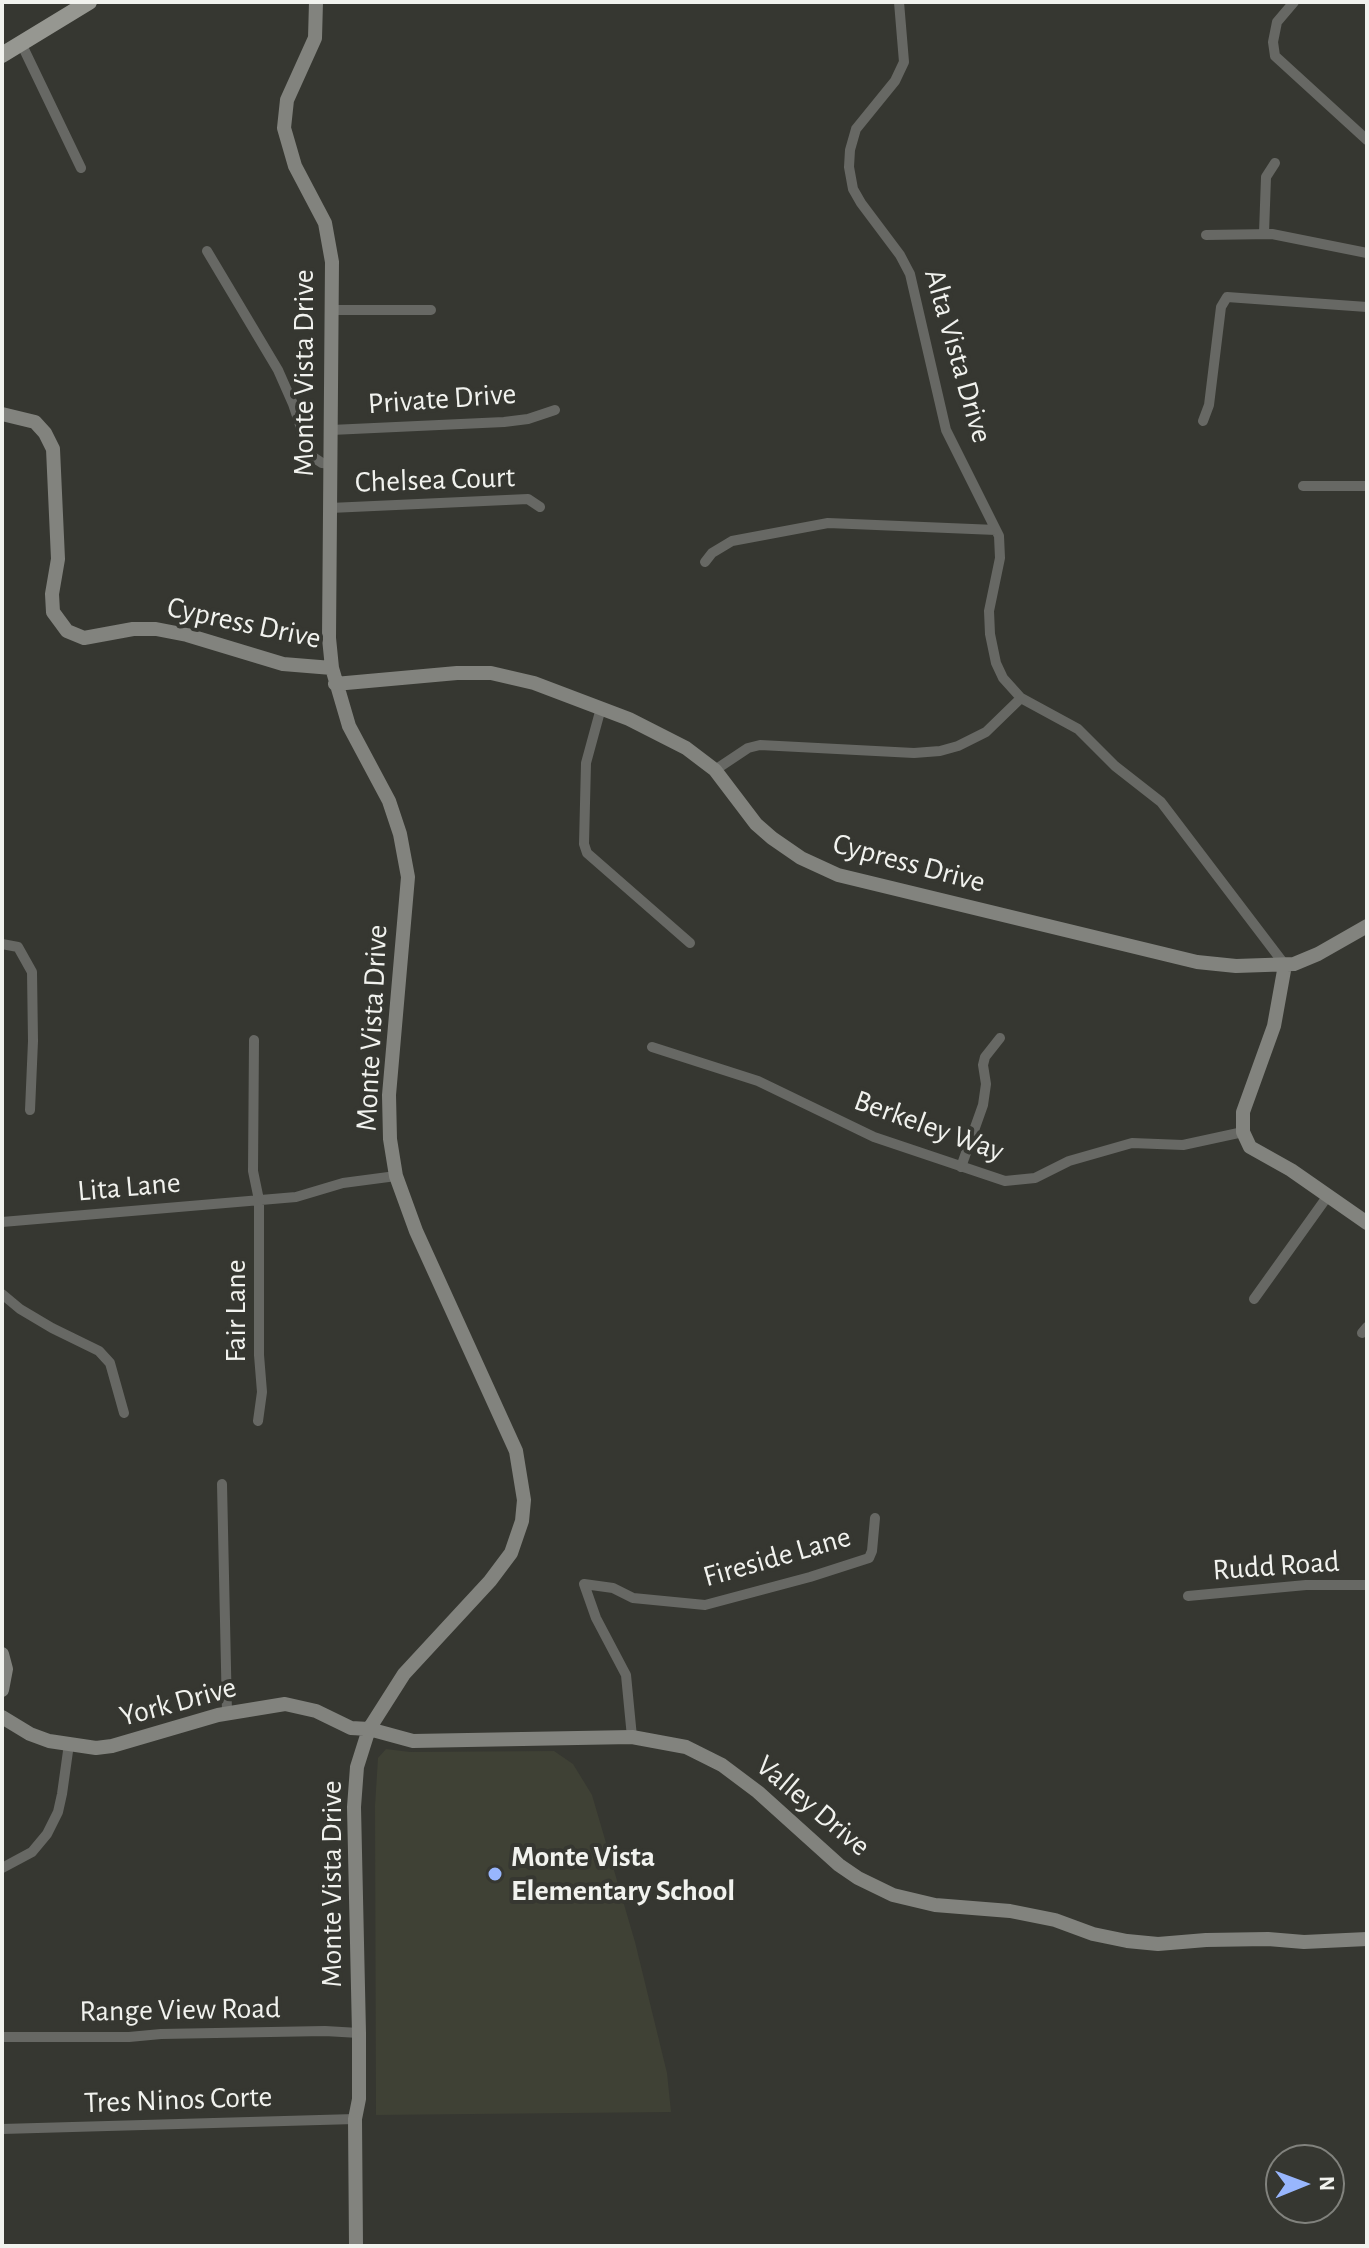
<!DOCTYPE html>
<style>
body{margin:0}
#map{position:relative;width:1369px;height:2248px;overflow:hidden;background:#363731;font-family:"Alegreya Sans",sans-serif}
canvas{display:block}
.frame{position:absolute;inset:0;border:4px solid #f1f2ee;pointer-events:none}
.north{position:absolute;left:1265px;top:2144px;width:80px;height:80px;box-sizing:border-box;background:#363731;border:2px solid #81827d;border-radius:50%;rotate:89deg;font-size:22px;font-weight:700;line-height:32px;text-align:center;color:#f1f2ee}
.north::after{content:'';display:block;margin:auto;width:28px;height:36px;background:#98b6fd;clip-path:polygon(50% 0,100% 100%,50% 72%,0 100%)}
</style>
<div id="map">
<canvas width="1369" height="2248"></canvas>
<div class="frame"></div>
<div class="north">N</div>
</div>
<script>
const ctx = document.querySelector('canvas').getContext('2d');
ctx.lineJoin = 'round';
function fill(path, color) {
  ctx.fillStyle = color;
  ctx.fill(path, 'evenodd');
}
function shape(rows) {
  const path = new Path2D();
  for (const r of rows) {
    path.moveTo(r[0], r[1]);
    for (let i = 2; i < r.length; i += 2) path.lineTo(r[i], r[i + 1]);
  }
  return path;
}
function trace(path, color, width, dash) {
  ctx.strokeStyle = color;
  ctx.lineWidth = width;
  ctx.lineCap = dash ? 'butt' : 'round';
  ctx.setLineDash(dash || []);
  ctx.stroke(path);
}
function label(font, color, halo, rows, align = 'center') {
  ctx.font = font + ' "Alegreya Sans",sans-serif';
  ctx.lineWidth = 8;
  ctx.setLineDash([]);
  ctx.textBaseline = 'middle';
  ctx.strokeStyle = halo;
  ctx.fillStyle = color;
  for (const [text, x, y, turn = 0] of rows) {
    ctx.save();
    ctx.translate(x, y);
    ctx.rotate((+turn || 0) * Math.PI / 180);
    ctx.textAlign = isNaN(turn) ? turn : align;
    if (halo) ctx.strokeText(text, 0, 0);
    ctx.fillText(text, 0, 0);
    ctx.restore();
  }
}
fill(shape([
 [386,1749,410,1752,554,1751,573,1764,592,1795,635,1942,667,2073,671,2112,376,2115,375,1806,378,1758]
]), '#3f4135');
trace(shape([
 [899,2,904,62,895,81,856,129,850,150,849,167,853,189,861,203,900,255,910,274,946,430,999,536,1000,558,989,611,990,634,996,663,1003,678,1021,698,1078,729,1115,766,1161,802,1285,965],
 [1294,2,1277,22,1273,42,1275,56,1367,140],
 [21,43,81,168],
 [1264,233,1266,177,1275,163],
 [1206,235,1272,234,1367,253],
 [207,251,278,370,293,404,310,455,322,463,331,464],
 [333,310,431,310],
 [1203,421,1209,405,1221,307,1227,297,1367,307],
 [331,430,504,422,528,419,555,410],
 [1303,486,1367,486],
 [330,508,528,499,540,507],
 [705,562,712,553,732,541,828,523,996,530],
 [601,708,586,763,584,844,587,853,690,943],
 [715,770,748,748,760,745,914,753,940,751,958,746,986,732,1021,698],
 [2,944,18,947,32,972,33,1041,30,1110],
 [254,1040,253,1171,259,1200,259,1355,262,1392,258,1421],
 [652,1047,758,1081,874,1137,1005,1181,1035,1178,1069,1161,1132,1143,1183,1145,1243,1132],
 [961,1167,983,1105,986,1084,983,1065,985,1057,1000,1038],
 [2,1222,296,1197,343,1183,396,1176],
 [2,1294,20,1309,52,1328,99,1351,110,1363,124,1413],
 [1254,1299,1327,1197],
 [1362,1333,1367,1327],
 [222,1484,227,1713],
 [1188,1596,1306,1585,1367,1585],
 [632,1737,626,1675,596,1618,584,1584,613,1588,633,1598,705,1605,810,1577,869,1558,872,1551,875,1518],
 [2,1868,32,1852,47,1834,58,1812,62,1794,69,1744],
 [2,2037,129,2037,161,2034,325,2031,359,2033],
 [2,2129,355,2119]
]), '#676864', 10);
trace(shape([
 [316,2,315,38,287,100,284,128,295,166,325,223,332,262,329,638,332,668,349,726,389,801,400,834,408,877,389,1095,390,1139,396,1176,416,1231,516,1451,524,1500,522,1521,511,1553,490,1581,404,1674,369,1729,357,1767,354,1807,359,2033,359,2099,355,2119,356,2246],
 [2,414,35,422,45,433,53,449,58,559,52,594,53,612,67,631,84,638,133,629,156,629,187,635,283,664,332,668],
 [335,684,457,673,491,673,534,683,629,719,686,748,715,770,756,824,772,838,801,858,838,875,1197,962,1236,966,1294,964,1318,954,1367,926],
 [1285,965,1274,1026,1243,1112,1243,1132,1250,1147,1291,1170,1367,1223],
 [2,1654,6,1669,2,1690],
 [2,1717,30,1734,49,1741,96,1748,112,1746,218,1715,285,1704,316,1711,351,1728,369,1729,413,1741,632,1737,686,1747,722,1765,758,1792,839,1865,858,1878,893,1895,935,1905,1010,1911,1055,1920,1093,1934,1127,1941,1158,1944,1206,1940,1268,1939,1304,1942,1367,1939]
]), '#82837e', 14);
trace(shape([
 [2,55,89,2]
]), '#969791', 16);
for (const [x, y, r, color] of [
 [495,1874,8,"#98b6fd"]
]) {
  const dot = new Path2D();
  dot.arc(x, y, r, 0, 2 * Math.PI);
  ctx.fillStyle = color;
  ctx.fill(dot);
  trace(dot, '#363731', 3);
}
label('30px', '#f1f2ee', '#363731', [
 ["Alta Vista Drive",958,356,74],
 ["Monte Vista Drive",304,373,-90],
 ["Private Drive",442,399,-4],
 ["Chelsea Court",435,480,-2],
 ["Cypress Drive",244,623,12],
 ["Cypress Drive",909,863,15],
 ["Monte Vista Drive",372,1028,-87],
 ["Berkeley Way",929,1126,20],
 ["Lita Lane",129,1187,-5],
 ["Fair Lane",236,1311,-90],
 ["Fireside Lane",777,1557,-16],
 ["Rudd Road",1276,1566,-4],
 ["York Drive",178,1702,-15],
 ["Valley Drive",813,1806,40],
 ["Monte Vista Drive",332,1884,-90],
 ["Range View Road",180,2010,-1],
 ["Tres Ninos Corte",178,2100,-2]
]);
label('bold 30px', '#f1f2ee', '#363731', [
 ["Monte Vista",511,1857],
 ["Elementary School",511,1891]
], 'left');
</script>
